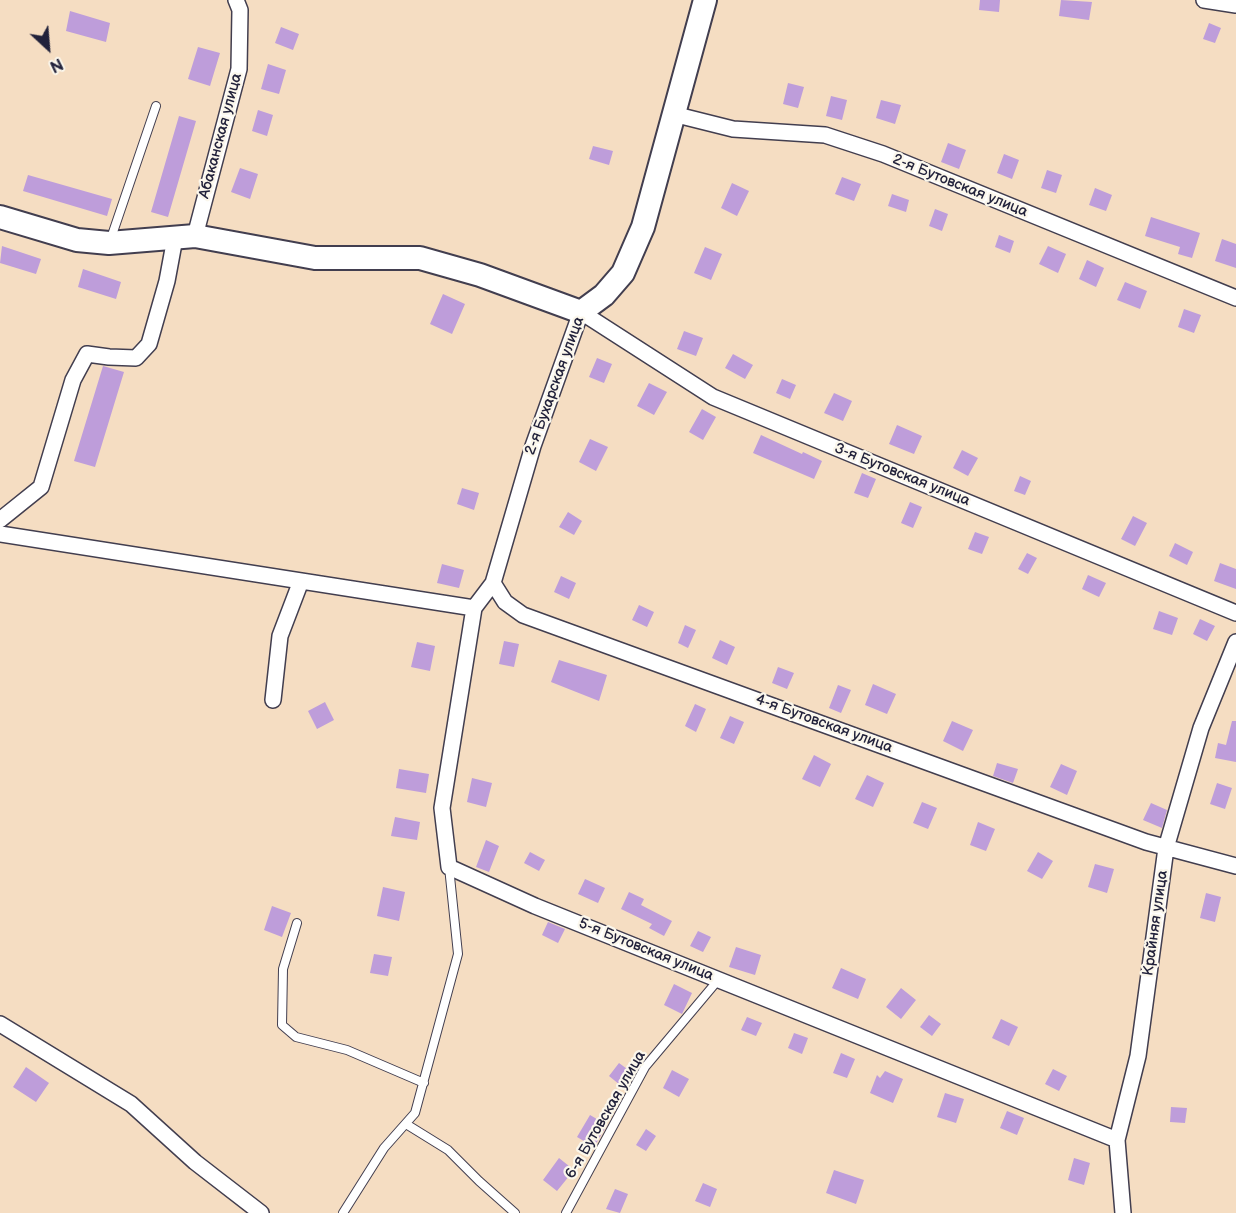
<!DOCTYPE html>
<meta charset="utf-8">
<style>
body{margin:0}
#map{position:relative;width:1236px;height:1213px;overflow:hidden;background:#f5ddc2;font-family:"Balsamiq Sans",sans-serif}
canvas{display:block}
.north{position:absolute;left:18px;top:18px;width:60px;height:60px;-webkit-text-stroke:4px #fbf7ec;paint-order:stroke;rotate:154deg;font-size:16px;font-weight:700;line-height:24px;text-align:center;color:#22223b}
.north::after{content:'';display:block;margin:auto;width:21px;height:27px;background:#22223b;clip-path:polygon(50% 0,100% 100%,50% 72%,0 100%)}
</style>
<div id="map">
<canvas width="1236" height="1213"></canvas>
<div class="north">N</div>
</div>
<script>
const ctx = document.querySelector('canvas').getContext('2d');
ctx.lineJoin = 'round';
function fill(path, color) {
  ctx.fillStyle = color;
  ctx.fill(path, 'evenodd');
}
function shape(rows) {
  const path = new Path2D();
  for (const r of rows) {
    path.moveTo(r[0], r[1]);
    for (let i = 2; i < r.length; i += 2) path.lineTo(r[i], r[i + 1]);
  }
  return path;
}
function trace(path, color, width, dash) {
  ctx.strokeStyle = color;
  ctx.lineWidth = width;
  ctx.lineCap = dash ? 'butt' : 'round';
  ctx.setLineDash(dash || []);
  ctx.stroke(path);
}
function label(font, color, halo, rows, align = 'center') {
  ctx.font = font + ' "Balsamiq Sans",sans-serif';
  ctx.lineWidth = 4.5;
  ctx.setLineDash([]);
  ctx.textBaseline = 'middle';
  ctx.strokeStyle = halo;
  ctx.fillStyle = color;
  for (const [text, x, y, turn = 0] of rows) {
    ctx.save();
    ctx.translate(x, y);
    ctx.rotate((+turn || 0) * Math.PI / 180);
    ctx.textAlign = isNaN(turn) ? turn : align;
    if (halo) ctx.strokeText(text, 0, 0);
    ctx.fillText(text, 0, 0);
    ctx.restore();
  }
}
fill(shape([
 [980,0,1000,0,999,12,979,10],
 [1061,0,1092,2,1089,20,1059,16],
 [70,11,110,23,106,42,66,31],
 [1209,23,1221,28,1215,43,1203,39],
 [281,27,299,34,293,50,275,43],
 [198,47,220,53,210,86,188,79],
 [268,64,286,70,279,94,261,89],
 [788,83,804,87,798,108,783,104],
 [831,96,847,100,842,120,826,116],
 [881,100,901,105,895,124,876,118],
 [258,110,273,115,267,136,252,131],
 [179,116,196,121,168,217,151,212],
 [948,143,966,150,959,169,941,162],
 [593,146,613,151,609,165,589,159],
 [1004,154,1019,160,1012,179,997,173],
 [240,168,258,174,250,199,231,192],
 [1047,170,1062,175,1056,193,1041,188],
 [28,175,112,199,107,216,23,191],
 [842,177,861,184,854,201,835,194],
 [732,183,749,191,737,216,721,208],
 [1095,188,1112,195,1106,211,1089,205],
 [892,194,909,200,906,212,888,206],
 [935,209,948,214,942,231,929,226],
 [1151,217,1200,233,1192,258,1178,254,1180,247,1145,236],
 [999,235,1014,241,1010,253,995,247],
 [1222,239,1236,244,1236,268,1215,261],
 [2,246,41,259,36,274,0,263],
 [1048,246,1066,254,1058,273,1039,264],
 [705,247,722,254,711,280,694,273],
 [1087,260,1104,268,1096,287,1079,279],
 [83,269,121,282,116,299,78,287],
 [1125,282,1147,291,1140,309,1117,300],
 [443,294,465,304,452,334,430,324],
 [1184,309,1201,315,1194,333,1178,327],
 [684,331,703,338,696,356,677,349],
 [733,354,753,365,745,379,725,368],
 [597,358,612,364,604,383,589,377],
 [103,366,124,372,95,467,74,461],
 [782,379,796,385,790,399,776,393],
 [649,383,667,392,654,415,637,406],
 [834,393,852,401,843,421,824,413],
 [702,409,716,417,703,440,689,432],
 [897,425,922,436,914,454,889,444],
 [761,435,802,454,803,452,822,461,814,479,753,453],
 [590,439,608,447,596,471,579,462],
 [962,450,978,458,968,476,953,468],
 [862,473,876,479,868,498,854,493],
 [1020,476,1031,481,1025,495,1014,491],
 [462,488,479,493,474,510,457,504],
 [910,502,922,507,913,528,901,523],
 [568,512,582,521,574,535,559,527],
 [1133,516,1147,523,1135,546,1121,539],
 [975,532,989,537,982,554,968,549],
 [1175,543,1193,552,1187,565,1169,556],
 [1027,553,1037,558,1028,574,1018,569],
 [1220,563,1236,569,1236,589,1214,581],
 [442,564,464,570,459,588,437,583],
 [1088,575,1106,583,1099,597,1082,589],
 [561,576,576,583,569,599,554,592],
 [639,605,654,612,647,627,632,620],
 [1159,611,1178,618,1172,635,1153,629],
 [1200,619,1215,626,1207,641,1193,634],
 [685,625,696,630,688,648,678,643],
 [720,640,735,647,727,665,712,658],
 [504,641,519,644,514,667,499,664],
 [417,642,435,646,430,671,411,667],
 [559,660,607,675,599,701,551,682],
 [778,667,794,673,787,689,772,683],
 [873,684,896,694,887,714,865,705],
 [838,685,851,690,841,713,829,708],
 [325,702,334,720,317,729,308,711],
 [695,704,706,709,696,732,685,726],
 [730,716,744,722,734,744,720,738],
 [952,721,973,730,963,751,943,741],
 [1232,721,1236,721,1236,762,1215,758,1218,743,1226,745],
 [814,755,831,764,820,787,802,779],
 [997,763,1018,769,1013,783,993,776],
 [1061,764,1077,771,1067,795,1050,787],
 [399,769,429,774,426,793,396,788],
 [867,775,884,783,873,807,855,799],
 [472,778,492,783,486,807,467,802],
 [1217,783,1232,788,1225,809,1210,804],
 [922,802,937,808,928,829,913,823],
 [1151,803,1167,810,1162,828,1143,820],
 [395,817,420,822,417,840,391,836],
 [978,822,995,829,986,851,970,845],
 [486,840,499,846,489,872,476,867],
 [530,852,545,860,539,871,524,863],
 [1038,852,1053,861,1042,879,1027,871],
 [1095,864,1114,869,1107,893,1088,887],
 [585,879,605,888,598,903,578,894],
 [383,887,405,892,399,921,377,916],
 [629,892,644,899,641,905,672,921,664,936,649,928,652,924,621,909],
 [1206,893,1221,897,1215,922,1200,918],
 [272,906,291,913,282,937,264,930],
 [548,922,565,929,558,943,542,935],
 [698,931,711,937,703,952,690,946],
 [736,947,761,955,755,975,729,967],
 [374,954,392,957,388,976,370,973],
 [841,968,866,979,858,999,832,988],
 [674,984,692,993,682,1014,664,1005],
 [901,988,916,1000,901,1019,886,1007],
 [929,1015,941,1024,932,1036,920,1027],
 [747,1017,762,1023,756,1036,741,1030],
 [1001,1019,1018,1027,1009,1046,992,1038],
 [794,1033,808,1038,802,1054,788,1048],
 [841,1053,855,1059,847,1078,833,1073],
 [619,1063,634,1074,625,1089,609,1076],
 [26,1067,49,1083,36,1102,13,1087],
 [1053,1069,1067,1076,1059,1091,1045,1084],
 [672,1070,689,1079,679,1097,663,1088],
 [885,1071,903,1079,893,1103,870,1093,877,1075,880,1078],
 [945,1093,964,1099,956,1123,937,1117],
 [1171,1107,1187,1108,1185,1123,1170,1122],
 [1007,1111,1024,1118,1017,1135,1000,1128],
 [590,1115,607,1125,594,1147,577,1137],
 [646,1129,656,1136,646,1151,636,1145],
 [559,1158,574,1170,557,1191,543,1180],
 [1074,1158,1090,1163,1084,1185,1068,1180],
 [834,1170,864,1180,856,1204,826,1193],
 [703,1183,717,1189,710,1207,695,1201],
 [615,1189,628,1194,620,1213,606,1209]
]), '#be9dda');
const lane = shape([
 [110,241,156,106],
 [297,923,283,969,282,1025,296,1037,347,1050,424,1083],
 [406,1124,448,1150,479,1181,515,1213],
 [343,1213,384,1148,415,1113,458,954,449,867],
 [566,1213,645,1067,719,979]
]);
const street = shape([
 [1204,0,1236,5],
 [673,114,733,129,825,135,883,154,1236,298],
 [195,236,239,69,240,10,236,0],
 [0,520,41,487,73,380,87,354,109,357,136,358,149,344,167,281,175,238],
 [0,534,474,608],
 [493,583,505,602,523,615,1146,842,1236,866],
 [273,700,280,636,301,581],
 [0,1024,131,1104,195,1162,261,1213],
 [1117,1140,535,906,449,867,442,808,474,608,493,583,533,446,581,312,713,397,1236,613],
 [1123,1213,1117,1140,1138,1056,1166,848,1201,728,1236,642]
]);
const secondary = shape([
 [0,217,77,240,109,243,195,236,315,258,420,258,480,275,581,312,604,295,623,273,643,227,705,0]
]);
trace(lane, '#423e4f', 10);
trace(street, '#423e4f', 18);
trace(secondary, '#423e4f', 26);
trace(lane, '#fff', 8);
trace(street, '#fff', 15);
trace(secondary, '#fff', 22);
label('15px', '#22223b', '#fbf7ec', [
 ["Абаканская улица",221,136,-75],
 ["2-я Бутовская улица",960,186,22],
 ["2-я Бухарская улица",555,386,-70],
 ["3-я Бутовская улица",902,475,22],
 ["4-я Бутовская улица",824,724,20],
 ["Крайняя улица",1156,923,-82],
 ["5-я Бутовская улица",646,950,22],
 ["6-я Бутовская улица",606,1115,-60]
]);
</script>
